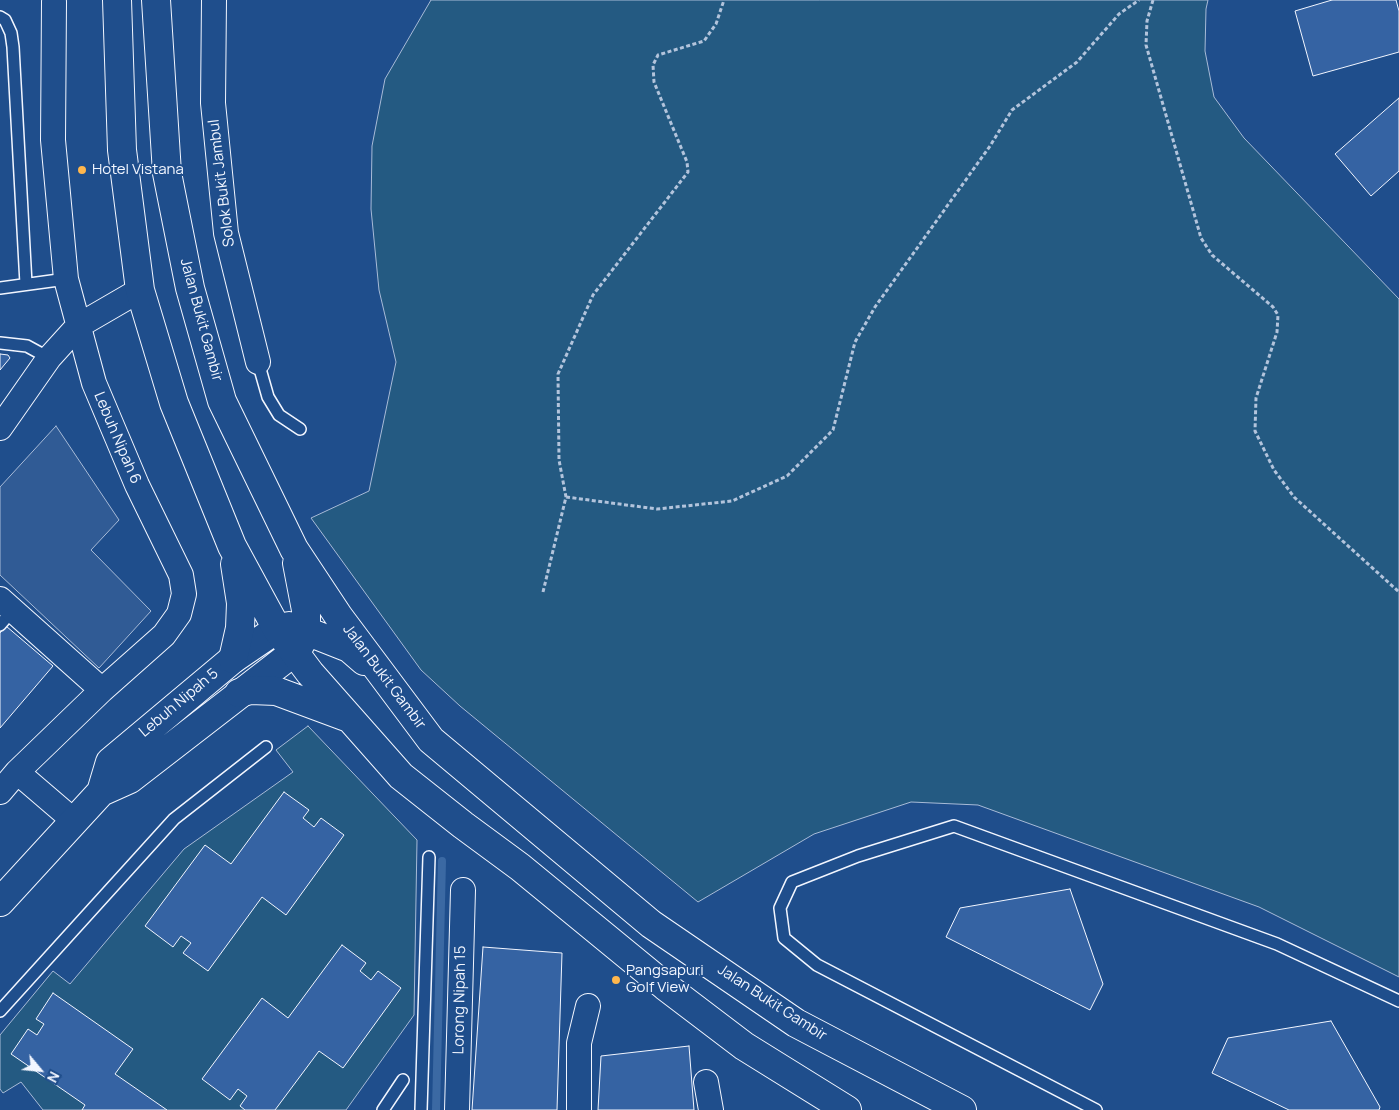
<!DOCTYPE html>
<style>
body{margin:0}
#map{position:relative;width:1399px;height:1110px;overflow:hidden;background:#1f4e8c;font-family:Manrope,sans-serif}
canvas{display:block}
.north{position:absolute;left:15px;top:1045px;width:50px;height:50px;-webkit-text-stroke:4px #1f4e8c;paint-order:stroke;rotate:118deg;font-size:14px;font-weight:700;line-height:20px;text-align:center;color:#f2f6ff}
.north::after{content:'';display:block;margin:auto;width:18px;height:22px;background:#f2f6ff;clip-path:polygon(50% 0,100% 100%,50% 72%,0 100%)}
</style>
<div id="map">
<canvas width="1399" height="1110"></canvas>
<div class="north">N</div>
</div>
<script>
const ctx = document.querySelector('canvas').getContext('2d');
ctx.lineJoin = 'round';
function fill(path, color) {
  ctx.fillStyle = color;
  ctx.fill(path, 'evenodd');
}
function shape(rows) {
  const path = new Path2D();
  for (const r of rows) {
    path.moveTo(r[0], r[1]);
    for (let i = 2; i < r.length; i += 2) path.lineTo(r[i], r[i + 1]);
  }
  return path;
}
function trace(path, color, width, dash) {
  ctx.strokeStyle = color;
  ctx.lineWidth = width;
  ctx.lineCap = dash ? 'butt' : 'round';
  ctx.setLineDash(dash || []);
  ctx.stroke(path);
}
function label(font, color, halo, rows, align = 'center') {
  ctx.font = font + ' Manrope,sans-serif';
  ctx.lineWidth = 4;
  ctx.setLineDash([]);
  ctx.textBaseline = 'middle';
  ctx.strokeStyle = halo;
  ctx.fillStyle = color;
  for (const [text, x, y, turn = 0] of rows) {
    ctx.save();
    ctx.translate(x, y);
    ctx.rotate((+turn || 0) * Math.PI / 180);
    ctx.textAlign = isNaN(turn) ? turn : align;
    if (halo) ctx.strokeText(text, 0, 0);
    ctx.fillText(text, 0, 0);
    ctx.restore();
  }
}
const green = shape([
 [431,0,1208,0,1206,9,1205,51,1214,97,1244,138,1399,299,1399,977,1259,907,978,805,911,802,814,834,698,902,460,706,421,670,311,518,369,491,396,362,379,290,371,209,372,146,385,79,431,0],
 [308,726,417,840,414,1015,346,1110,43,1110,21,1082,3,1093,0,1089,0,1035,53,971,70,984,184,849,293,772,276,750,308,726]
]);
fill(green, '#245a82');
trace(green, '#a8bbd7', 1);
const parking = shape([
 [56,426,119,520,91,550,151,611,99,668,0,575,0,487,56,426]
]);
fill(parking, '#305b95');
trace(parking, '#a8bbd7', 1);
trace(shape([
 [436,1110,442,861]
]), '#3b69a3', 8);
const building = shape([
 [1332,0,1396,0,1399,11,1399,52,1313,76,1295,11,1332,0],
 [1399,98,1399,171,1371,196,1335,154,1399,98],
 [0,354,8,355,10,358,0,370,0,354],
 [6,626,53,666,0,728,0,633,6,626],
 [284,792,309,810,303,818,314,827,321,818,344,835,286,915,262,897,208,971,183,953,191,943,181,936,173,947,145,926,205,845,231,864,284,792],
 [1070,889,1103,984,1090,1010,946,937,960,908,1070,889],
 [342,945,366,963,360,971,371,980,378,971,401,988,343,1068,319,1051,275,1110,245,1110,240,1106,247,1096,238,1089,230,1100,202,1079,262,998,288,1018,342,945],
 [483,947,562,953,557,1110,472,1110,483,947],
 [53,993,133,1049,115,1074,167,1110,82,1110,85,1105,11,1054,28,1029,37,1035,44,1024,36,1019,53,993],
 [1331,1021,1380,1107,1379,1110,1289,1110,1212,1073,1228,1038,1331,1021],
 [689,1046,694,1110,598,1110,601,1056,689,1046]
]);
fill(building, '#3563a3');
trace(building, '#f2f6ff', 1);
const lane = shape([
 [0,17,5,20,11,33,13,47,26,284],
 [0,288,66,279],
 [0,343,27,346,49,358],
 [258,362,268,397,279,415,300,429],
 [0,625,13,610],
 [0,1011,174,819,266,747],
 [383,1110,403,1080],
 [421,1110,429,857],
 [1096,1110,817,965,784,938,780,908,792,882,858,856,954,826,1277,944,1399,1001]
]);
const street = shape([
 [214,0,213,103,226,233,258,362],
 [0,428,49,358,78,326,140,290],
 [0,599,102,690],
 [17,772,73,820],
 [0,792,17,772,102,690,164,635,179,614,184,594,181,575,137,485,94,383,66,279,53,140,54,2],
 [706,1082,711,1110],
 [457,1110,463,890],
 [579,1110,579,1043,588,1006]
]);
const secondary = shape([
 [101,792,110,762,233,659,277,629],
 [0,902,101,792,130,779,293,653]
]);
const primary = shape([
 [117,0,122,150,140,290,174,403,232,546,277,629,310,673,401,776,463,825,520,867,665,986,744,1046,847,1110],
 [156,0,167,173,190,288,222,401,294,549,339,617,431,740,651,924,796,1023,962,1110],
 [297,563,306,610,306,631,300,645],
 [277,629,289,626,306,631,349,648,364,661],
 [233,659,240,628,241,603,235,564],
 [239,693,251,690,276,691,346,717]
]);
trace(lane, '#f2f6ff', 14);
trace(street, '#f2f6ff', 26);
trace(secondary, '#f2f6ff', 30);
trace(primary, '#f2f6ff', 30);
trace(shape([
 [1153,0,1147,21,1146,45,1201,238,1212,255,1273,307,1278,315,1277,332,1256,398,1255,431,1274,470,1294,497,1399,592],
 [566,497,657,509,732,501,787,476,833,430,855,342,875,307,990,146,1012,110,1077,62,1119,14,1139,0],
 [543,592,566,497,559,460,558,374,593,295,688,172,687,162,654,82,653,65,658,55,704,41,716,24,724,0]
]), '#b3c4dc', 3, [4, 2.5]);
trace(lane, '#1f4e8c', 11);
trace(street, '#1f4e8c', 24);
trace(secondary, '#1f4e8c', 28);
trace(primary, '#1f4e8c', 28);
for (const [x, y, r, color] of [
 [82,170,5,"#ffb74d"],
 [616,980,5,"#ffb74d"]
]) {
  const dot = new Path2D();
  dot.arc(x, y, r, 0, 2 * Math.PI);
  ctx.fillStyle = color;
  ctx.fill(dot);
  trace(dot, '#1f4e8c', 2);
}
label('15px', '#f2f6ff', '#1f4e8c', [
 ["Hotel Vistana",92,170],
 ["Pangsapuri",626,971],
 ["Golf View",626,988]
], 'left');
label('15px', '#f2f6ff', '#1f4e8c', [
 ["Solok Bukit Jambul",222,183,-97],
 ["Jalan Bukit Gambir",201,320,75],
 ["Lebuh Nipah 6",117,438,67],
 ["Jalan Bukit Gambir",384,677,53],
 ["Lebuh Nipah 5",179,703,-40],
 ["Lorong Nipah 15",460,1000,-89],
 ["Jalan Bukit Gambir",772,1003,33]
]);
</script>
